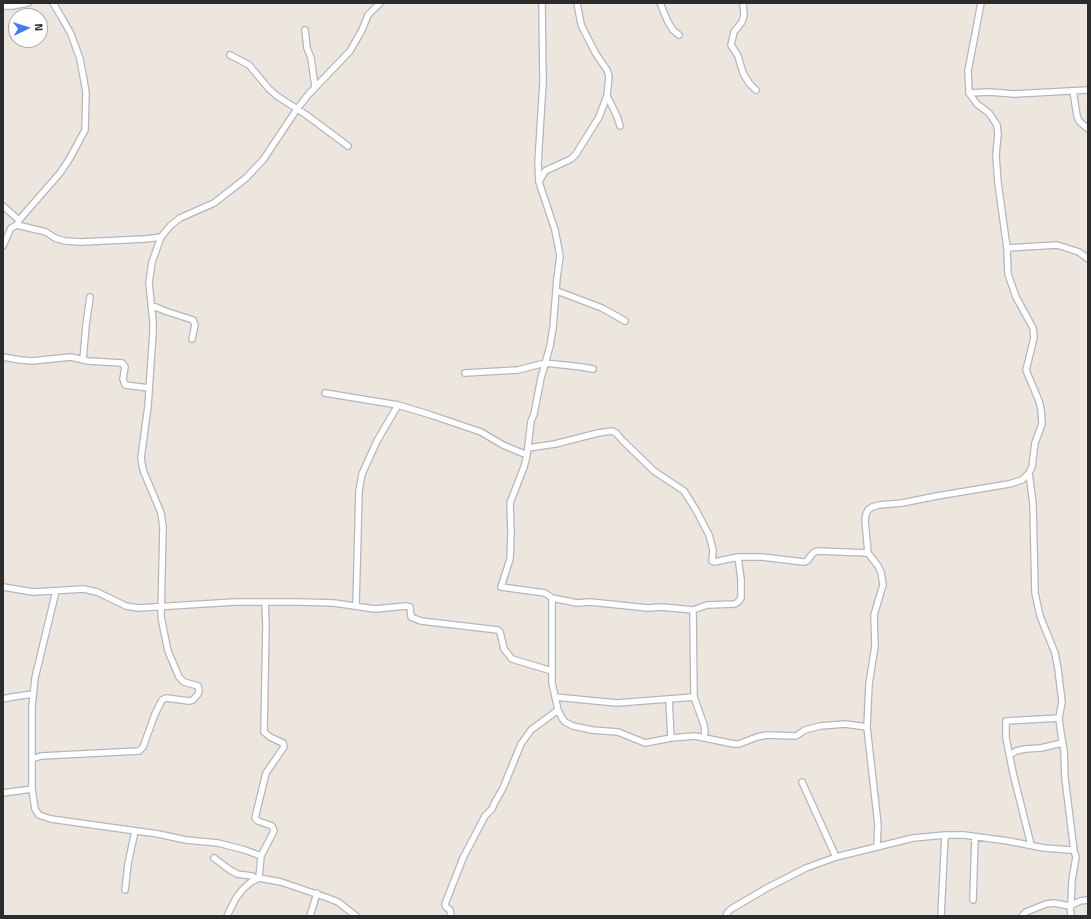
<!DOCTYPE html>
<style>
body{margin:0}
#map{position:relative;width:1091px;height:919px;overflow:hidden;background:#ede6df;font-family:"Titillium Web",sans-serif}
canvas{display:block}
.frame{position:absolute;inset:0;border:4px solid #2c2c2c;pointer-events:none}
.north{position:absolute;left:8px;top:8px;width:40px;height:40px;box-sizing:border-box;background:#fff;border:1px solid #ababab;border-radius:50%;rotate:86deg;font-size:11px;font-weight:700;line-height:16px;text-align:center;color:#2c2c2c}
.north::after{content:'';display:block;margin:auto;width:14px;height:18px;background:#4777f2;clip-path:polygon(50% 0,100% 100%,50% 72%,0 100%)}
</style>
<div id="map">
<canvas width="1091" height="919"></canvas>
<div class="frame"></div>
<div class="north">N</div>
</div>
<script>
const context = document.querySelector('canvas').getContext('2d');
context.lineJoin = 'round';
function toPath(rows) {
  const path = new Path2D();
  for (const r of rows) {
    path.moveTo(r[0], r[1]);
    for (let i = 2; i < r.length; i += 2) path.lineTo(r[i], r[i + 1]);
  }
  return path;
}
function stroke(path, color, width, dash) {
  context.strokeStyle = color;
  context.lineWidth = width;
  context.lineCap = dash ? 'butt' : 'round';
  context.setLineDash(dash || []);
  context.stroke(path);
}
const street = toPath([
 [542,3,543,82,538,163,539,182,555,230,560,256,557,278,553,328,550,346,541,378,534,414,531,421,527,455,524,467,510,503,511,533,510,559,501,587,545,593,552,598,552,683,558,710,562,718,565,722,573,726,592,730,618,732,645,743,671,738,695,736,734,744,739,744,757,737,767,735,796,736,805,730,820,726,845,724,867,727],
 [660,3,668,22,673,30,679,35],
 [743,3,744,15,742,22,734,32,731,45,738,56,743,73,749,83,756,90],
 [3,6,12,6,28,3],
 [305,30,307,48,311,58,315,87],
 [230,55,249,65,269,89,277,96,305,114,348,146],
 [1073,91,1077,116,1079,121,1088,129],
 [969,93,990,92,1014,94,1088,90],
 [607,96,617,116,620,126],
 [539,182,545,171,571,159,576,154,599,117,607,96,609,76,607,70,596,54,583,29,581,24,577,3],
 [3,206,19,220],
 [17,225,46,232,55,238,65,241,81,242,145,239,161,237],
 [3,246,11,228,17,225,19,220,60,173,70,158,85,130,86,92,80,59,71,34,62,18,53,3],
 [1007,248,1057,245,1079,252,1088,259],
 [557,291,602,308,625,321],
 [151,305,165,311,193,320,195,325,192,339],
 [3,357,20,360,32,361,71,357,88,361,122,363,125,367,123,379,125,385,149,388],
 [83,360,86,325,90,297],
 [465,373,518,370,545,363,582,367,593,369],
 [325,393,398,405,431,415,481,432,503,445,527,455],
 [528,448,555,444,598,433,612,431,616,433,622,440,654,471,684,491,696,510,709,535,713,550,712,561,714,562,738,557,762,557,804,562,807,561,813,553,817,551,868,553],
 [1029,473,1033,504,1035,593,1040,616,1055,653,1058,669,1062,702,1059,718,1061,734,1064,751,1065,778,1074,851],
 [3,587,33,592,84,589,97,592,126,606,138,608,235,602,299,602,334,603,375,609,406,606,410,607,411,617,421,621,498,630,500,632,504,649,512,659,552,671],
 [56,591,35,678,32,707,32,789,35,809,39,815,51,819,158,834,186,840,218,843,245,850,261,856],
 [552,598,577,603,590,602,648,608,662,607,693,610,707,605,735,604,738,602,741,598,741,579,738,557],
 [356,606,359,491,362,474,377,441,398,405],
 [693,610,694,697,704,725,705,731,704,737],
 [555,697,617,703,694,697],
 [3,699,12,697,33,694],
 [669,699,671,738],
 [1010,755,1016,751,1025,749,1041,748,1062,743],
 [32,759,41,756,139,751,143,747,155,714,162,700,166,698,189,701,193,700,198,694,199,690,198,686,184,682,179,677,168,651,164,632,161,616,163,527,161,513,143,470,141,458,148,406,153,332,153,322,149,283,152,262,161,237,170,226,180,218,214,203,246,178,263,160,297,109,308,95,350,51,362,30,368,15,380,3],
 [802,782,836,857],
 [3,793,32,789],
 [1031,845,1013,773,1006,738,1006,721,1059,718],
 [877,846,878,825,867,727,869,684,875,646,874,615,883,585,881,572,878,566,868,553,865,520,866,514,868,510,872,507,879,505,902,503,937,496,1009,484,1022,480,1029,473,1032,467,1035,443,1042,424,1041,409,1039,401,1026,370,1034,338,1033,328,1016,297,1008,274,1007,248,998,183,996,155,998,134,997,125,989,113,977,104,969,93,968,71,981,3],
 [214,858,230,870,237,874,252,876,257,879],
 [259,878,281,882,328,898,338,902,356,916],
 [125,890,128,864,135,831],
 [973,900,975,837],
 [1070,906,1071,916],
 [227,916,236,898,243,889,251,882,259,878,261,856,274,831,272,826,258,821,255,818,266,773,284,747,283,743,270,737,264,732,266,625,265,602],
 [310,916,317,893],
 [451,916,450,910,446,907,445,904,463,858,485,816,492,809,494,804,503,788,521,744,531,730,558,710],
 [726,916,727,913,731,909,767,888,806,868,836,857,913,838,945,835,964,835,1008,841,1044,848,1071,850,1074,851,1076,857,1072,880,1071,905],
 [941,916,945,835],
 [1022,916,1026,912,1046,904,1054,903,1070,906,1080,901,1088,900]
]);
stroke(street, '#b2b6bf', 8);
stroke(street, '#fff', 5.5);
</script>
